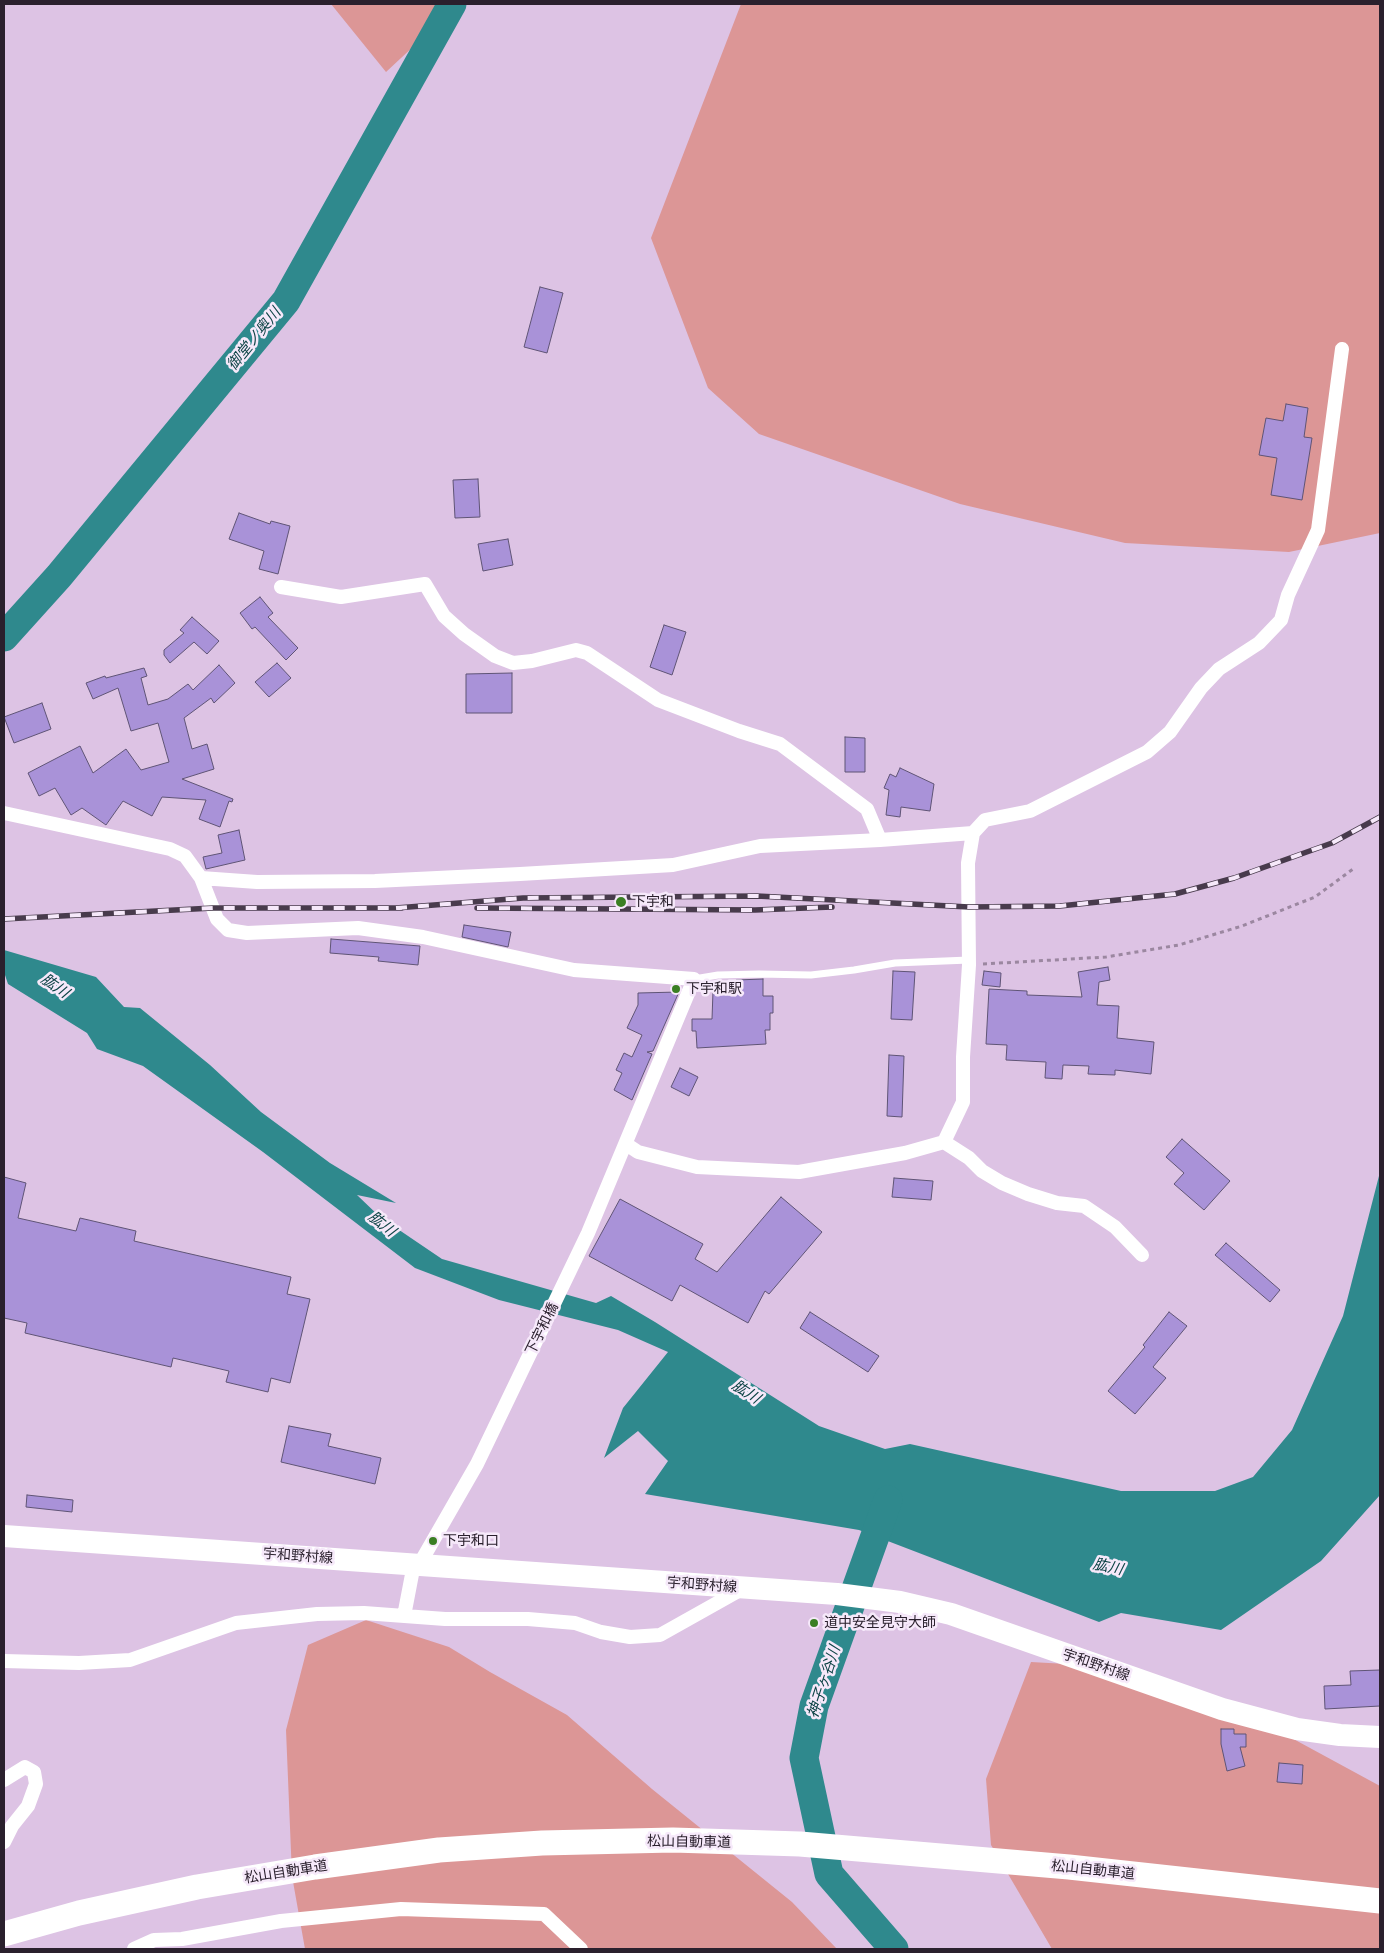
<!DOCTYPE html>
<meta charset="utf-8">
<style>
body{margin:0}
#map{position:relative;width:1384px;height:1953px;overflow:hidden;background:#ddc3e4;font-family:"Crimson Pro",serif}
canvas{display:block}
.frame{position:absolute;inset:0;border:5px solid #2a202d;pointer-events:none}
</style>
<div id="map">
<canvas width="1384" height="1953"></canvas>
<div class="frame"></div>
</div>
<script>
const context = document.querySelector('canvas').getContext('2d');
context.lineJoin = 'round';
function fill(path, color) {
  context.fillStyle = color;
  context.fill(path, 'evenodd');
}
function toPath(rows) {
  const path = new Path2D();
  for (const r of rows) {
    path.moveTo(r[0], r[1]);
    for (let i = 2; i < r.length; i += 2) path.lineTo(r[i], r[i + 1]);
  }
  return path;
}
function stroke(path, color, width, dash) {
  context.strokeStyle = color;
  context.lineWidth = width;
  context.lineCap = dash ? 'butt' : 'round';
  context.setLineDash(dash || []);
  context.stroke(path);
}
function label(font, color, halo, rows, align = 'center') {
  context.font = font + ' "Crimson Pro","Noto Sans JP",serif';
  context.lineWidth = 5;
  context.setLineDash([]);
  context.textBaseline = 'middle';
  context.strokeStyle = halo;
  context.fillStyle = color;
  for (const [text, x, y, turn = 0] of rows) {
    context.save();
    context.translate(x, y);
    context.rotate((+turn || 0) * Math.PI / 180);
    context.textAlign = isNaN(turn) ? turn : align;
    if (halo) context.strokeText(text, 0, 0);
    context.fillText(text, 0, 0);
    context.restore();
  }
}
fill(toPath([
 [331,4,459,4,386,72],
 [741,4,1380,4,1380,533,1289,552,1125,543,960,504,759,434,708,388,651,238],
 [366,1620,449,1647,490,1672,567,1715,652,1789,792,1902,837,1949,305,1949,292,1876,286,1730,308,1645],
 [1031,1662,1120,1667,1264,1723,1380,1786,1380,1949,1052,1949,991,1845,986,1779]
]), '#dc9696');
fill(toPath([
 [4,950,96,977,124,1007,140,1008,210,1065,261,1112,330,1163,396,1203,357,1195,380,1217,442,1259,596,1303,611,1296,655,1322,819,1426,885,1449,910,1444,1121,1491,1215,1491,1253,1477,1292,1430,1343,1316,1380,1172,1380,1495,1321,1561,1221,1630,1121,1613,1099,1622,859,1530,645,1494,668,1461,638,1431,604,1458,623,1408,668,1352,618,1330,499,1300,415,1268,263,1152,143,1066,97,1049,87,1033,8,984,4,972]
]), '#2f898d');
stroke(toPath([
 [4,637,59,576,286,301,452,4],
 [888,1500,814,1706,804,1758,829,1874,894,1949]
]), '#2f898d', 29);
const building = toPath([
 [540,287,563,293,547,353,524,347,540,287],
 [1286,404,1308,408,1304,437,1312,438,1302,500,1271,495,1277,458,1259,455,1266,418,1283,421,1286,404],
 [478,479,480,517,455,518,453,480,478,479],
 [239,513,270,524,271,521,290,526,278,574,259,569,264,551,229,539,239,513],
 [508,539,513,565,483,571,478,544,508,539],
 [260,597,273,613,268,617,298,648,286,660,255,627,252,629,240,613,260,597],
 [192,617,219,641,207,654,194,642,170,663,164,655,164,650,184,633,180,630,192,617],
 [664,625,686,632,672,675,650,667,664,625],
 [277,663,291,678,269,697,255,682,277,663],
 [219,665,235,683,214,703,211,698,184,718,192,749,207,744,214,769,182,779,233,799,232,802,229,801,220,827,199,819,206,800,162,797,152,816,123,801,106,825,82,808,71,815,55,788,39,796,28,773,80,746,93,773,126,749,141,770,169,762,158,723,131,731,118,688,93,699,86,683,105,676,106,678,144,668,147,676,141,678,148,705,168,699,188,684,193,690,219,665],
 [512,673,512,713,466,713,466,674,512,673],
 [42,703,51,729,14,743,4,717,42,703],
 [845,737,865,738,865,772,845,772,845,737],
 [900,768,934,784,930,811,901,807,900,817,886,815,889,790,884,788,890,774,896,777,900,768],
 [239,830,245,860,206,869,203,857,222,853,218,835,239,830],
 [464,925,511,932,508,947,462,937,464,925],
 [331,939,420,946,418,965,378,961,379,957,330,953,331,939],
 [1108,967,1110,980,1099,982,1097,1005,1119,1006,1117,1038,1154,1042,1151,1074,1115,1070,1115,1075,1088,1074,1089,1066,1063,1065,1062,1079,1045,1078,1046,1062,1006,1060,1007,1045,986,1044,989,989,1027,991,1027,995,1082,997,1078,972,1108,967],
 [893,971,915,972,912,1020,891,1019,893,971],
 [984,971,1001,973,1000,987,982,985,984,971],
 [763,979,763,996,773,996,773,1013,770,1013,770,1030,765,1030,766,1044,697,1048,696,1031,692,1031,692,1019,712,1019,713,991,735,991,736,980,763,979],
 [679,992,653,1051,647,1052,652,1054,632,1100,614,1090,622,1073,616,1070,624,1053,632,1057,642,1035,627,1028,638,1005,638,993,679,992],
 [889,1055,904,1056,902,1117,887,1116,889,1055],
 [680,1068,698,1077,689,1096,671,1087,680,1068],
 [1182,1139,1230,1181,1204,1210,1174,1184,1184,1173,1166,1157,1182,1139],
 [4,1177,26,1183,18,1218,76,1231,80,1218,136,1231,134,1241,291,1277,287,1294,310,1299,290,1383,271,1378,268,1392,226,1382,229,1371,173,1358,171,1367,25,1333,27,1323,4,1318,4,1177],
 [894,1178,933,1181,931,1200,892,1197,894,1178],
 [781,1197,822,1232,769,1294,765,1291,748,1323,680,1285,672,1301,589,1256,620,1199,703,1244,695,1259,717,1272,781,1197],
 [1226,1243,1280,1290,1270,1302,1215,1255,1226,1243],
 [810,1312,879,1356,868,1372,800,1328,810,1312],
 [1169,1312,1187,1326,1153,1367,1166,1378,1135,1414,1108,1391,1145,1347,1143,1345,1169,1312],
 [289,1426,331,1434,328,1446,381,1458,375,1484,281,1462,289,1426],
 [27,1495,73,1500,72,1512,26,1507,27,1495],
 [1380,1670,1380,1706,1325,1709,1324,1686,1351,1685,1350,1671,1380,1670],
 [1221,1729,1234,1729,1234,1734,1246,1734,1246,1747,1240,1747,1245,1766,1227,1771,1221,1744,1221,1729],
 [1279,1763,1303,1765,1302,1784,1277,1782,1279,1763]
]);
fill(building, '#a992d8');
stroke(building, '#5f5475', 1);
stroke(toPath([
 [983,964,1106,957,1179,945,1242,926,1315,897,1353,869]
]), '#9b87a0', 3, [4, 4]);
stroke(toPath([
 [694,979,718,975,759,974,811,975,854,970,895,963,969,960]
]), '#fff', 7);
stroke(toPath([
 [281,587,341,597,425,584,444,616,464,634,495,656,513,663,532,661,576,650,587,653,658,700,739,731,780,744,867,809,880,840],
 [4,813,170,849,185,856,201,878,217,919,228,930,247,933,358,928,423,937,574,970,694,979,588,1233,477,1464,419,1565],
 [201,878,257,882,375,881,520,874,673,865,760,846,880,840,973,833],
 [944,1142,969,1158,982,1171,1002,1183,1028,1194,1057,1203,1084,1206,1115,1227,1142,1255],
 [626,1144,638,1152,697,1167,799,1172,905,1153,944,1142,963,1102,963,1057,969,965,968,863,973,833,985,820,1030,811,1147,752,1170,732,1201,688,1219,669,1259,643,1281,620,1288,595,1318,530,1342,349],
 [404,1616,414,1564],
 [4,1661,79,1663,130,1660,236,1623,317,1614,364,1613,445,1619,528,1619,575,1623,601,1632,630,1637,660,1635,742,1589],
 [4,1780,25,1767,34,1772,36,1784,28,1806,12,1826,4,1842],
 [134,1949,154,1940,182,1939,281,1921,401,1909,544,1914,581,1949]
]), '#fff', 14);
stroke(toPath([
 [4,1536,837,1594,900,1602,951,1614,1222,1709,1297,1729,1340,1735,1380,1737]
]), '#fff', 22);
stroke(toPath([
 [4,1934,79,1913,197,1887,315,1867,439,1850,542,1843,673,1840,800,1844,1069,1867,1380,1901]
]), '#fff', 25);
const rail = toPath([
 [396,908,523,898,757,896,969,907,1060,906,1175,894,1234,878,1332,843,1380,817],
 [477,908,755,910,832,907],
 [4,919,213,908,402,908]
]);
stroke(rail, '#483b4c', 5.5);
stroke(rail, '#f6e9fa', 4, [11]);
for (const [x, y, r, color] of [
 [621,902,6,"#3a7f23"],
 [676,989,5,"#3a7f23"],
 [433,1541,5,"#3a7f23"],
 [814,1623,5,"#3a7f23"]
]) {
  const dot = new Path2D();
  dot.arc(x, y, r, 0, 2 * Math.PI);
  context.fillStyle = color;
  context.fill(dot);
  stroke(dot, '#f6e9fa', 2);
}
label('14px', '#2a202d', '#f6e9fa', [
 ["下宇和",632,902],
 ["下宇和駅",686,989],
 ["下宇和口",443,1541],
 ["道中安全見守大師",824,1623]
], 'left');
label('14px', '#2a202d', '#f6e9fa', [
 ["下宇和橋",542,1329,-64],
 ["宇和野村線",298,1556,4],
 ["宇和野村線",702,1585,4],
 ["宇和野村線",1096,1665,19],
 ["松山自動車道",689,1842,1],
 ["松山自動車道",1093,1870,6],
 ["松山自動車道",286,1872,-9]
]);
label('italic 15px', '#0d4345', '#f6e9fa', [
 ["御堂ノ奥川",254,339,-51],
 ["肱川",55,986,35],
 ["肱川",382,1224,39],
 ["肱川",746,1392,33],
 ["肱川",1108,1567,12],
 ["神子ヶ谷川",824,1682,-72]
]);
</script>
